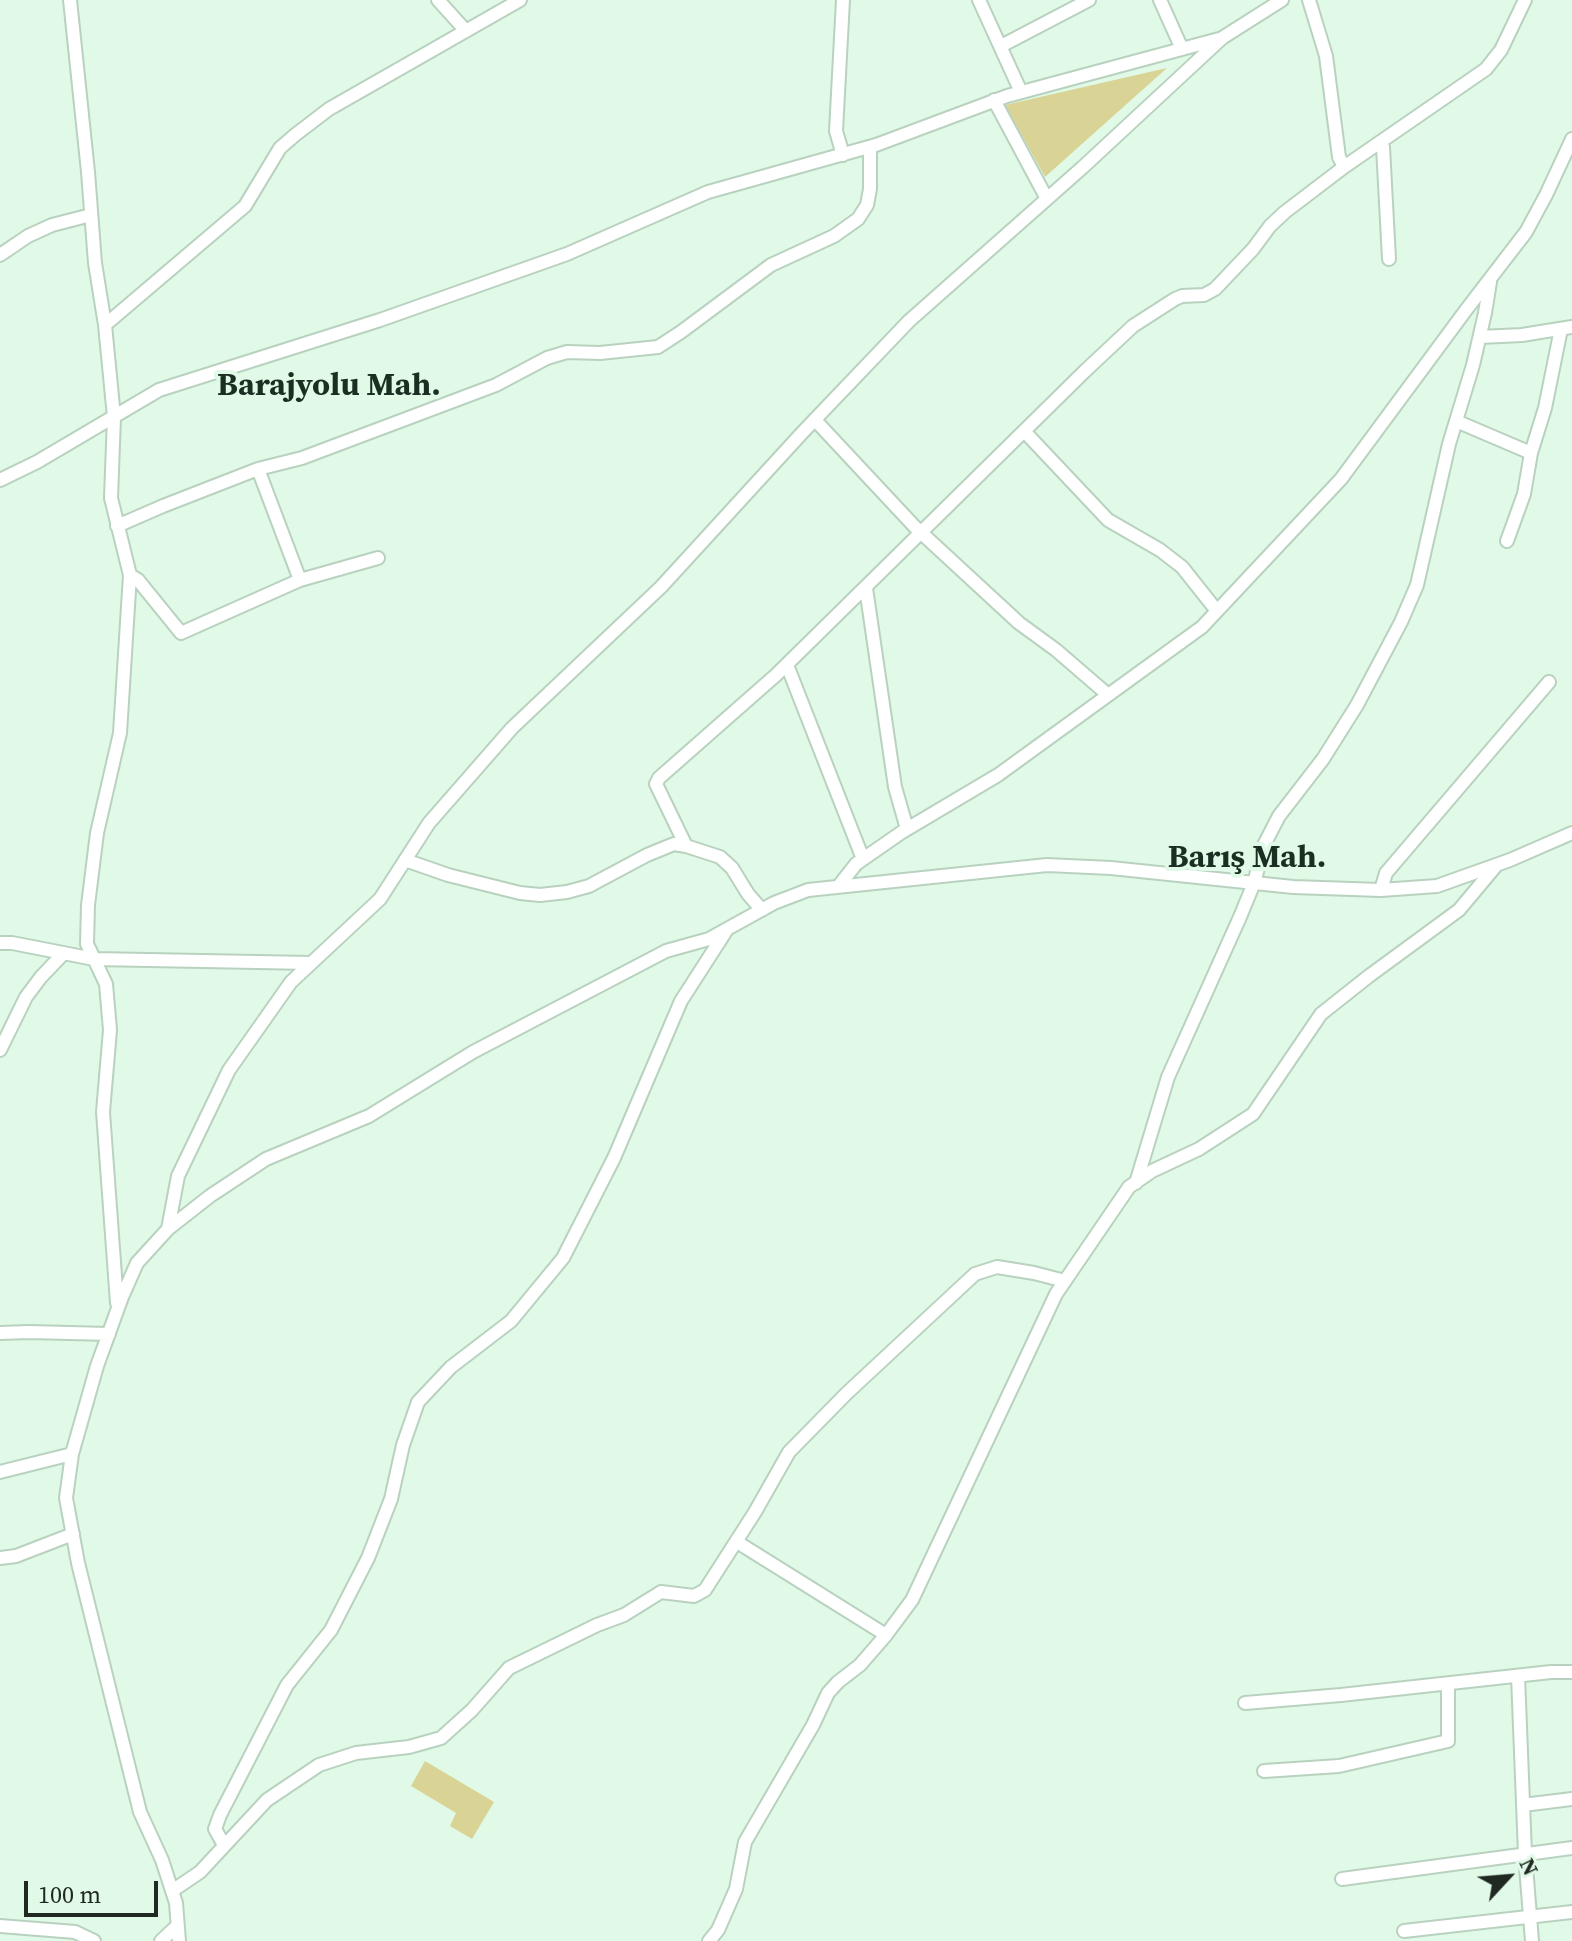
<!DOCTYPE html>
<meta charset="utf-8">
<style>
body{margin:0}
#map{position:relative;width:1572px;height:1941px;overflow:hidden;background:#e0fae7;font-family:"Source Serif 4",serif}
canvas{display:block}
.north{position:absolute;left:1468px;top:1837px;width:80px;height:80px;-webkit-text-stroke:6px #e0fae7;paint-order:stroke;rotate:64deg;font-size:22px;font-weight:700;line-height:32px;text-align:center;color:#1f2821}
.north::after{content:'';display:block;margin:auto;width:28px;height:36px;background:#1f2821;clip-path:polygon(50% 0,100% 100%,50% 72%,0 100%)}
.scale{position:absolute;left:24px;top:1881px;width:134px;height:36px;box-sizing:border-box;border:4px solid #1f2821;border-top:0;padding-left:10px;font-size:24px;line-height:28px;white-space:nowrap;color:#1f2821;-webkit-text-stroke:6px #e0fae7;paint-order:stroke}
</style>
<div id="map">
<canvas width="1572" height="1941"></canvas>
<div class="north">N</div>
<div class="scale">100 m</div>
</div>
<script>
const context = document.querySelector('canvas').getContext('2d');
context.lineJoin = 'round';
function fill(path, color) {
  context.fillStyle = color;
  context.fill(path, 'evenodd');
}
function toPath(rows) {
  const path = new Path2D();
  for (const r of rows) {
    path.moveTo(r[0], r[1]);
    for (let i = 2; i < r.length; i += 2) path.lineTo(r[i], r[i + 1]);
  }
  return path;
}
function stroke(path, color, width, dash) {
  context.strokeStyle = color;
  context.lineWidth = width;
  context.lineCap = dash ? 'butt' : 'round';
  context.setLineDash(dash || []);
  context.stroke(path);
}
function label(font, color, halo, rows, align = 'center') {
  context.font = font + ' "Source Serif 4",serif';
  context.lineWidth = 8;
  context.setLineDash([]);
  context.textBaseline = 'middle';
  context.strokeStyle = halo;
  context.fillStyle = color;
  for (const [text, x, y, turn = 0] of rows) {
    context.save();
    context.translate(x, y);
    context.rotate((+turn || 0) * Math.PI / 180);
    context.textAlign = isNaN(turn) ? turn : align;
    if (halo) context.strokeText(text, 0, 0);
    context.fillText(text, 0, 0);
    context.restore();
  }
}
fill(toPath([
 [1167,68,1045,177,1005,105],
 [425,1761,494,1802,472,1839,450,1826,456,1813,411,1786]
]), '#d9d496');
const minor = toPath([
 [70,0,88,172,95,263,105,325,114,417,111,498,130,575,120,733,97,833,88,905,87,944,106,984,110,1030,103,1112,117,1303],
 [438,0,466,31],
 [843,0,836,131,843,155],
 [979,0,1021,92],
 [1160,0,1182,49],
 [1309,0,1326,56,1339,157,1344,167],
 [1001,46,1089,0],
 [994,100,1047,199],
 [1380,142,1383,147,1389,259],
 [0,255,28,236,52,225,91,215],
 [105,325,245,206,280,148,295,135,329,109,520,0],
 [1480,337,1522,335,1572,327],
 [815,420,915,527,1019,623,1056,650,1107,694],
 [1456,421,1531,453],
 [1024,431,1108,520,1160,550,1182,567,1217,611],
 [258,469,300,580],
 [0,480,37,462,159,390,380,320,567,254,708,192,876,145,1007,96,1219,39],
 [117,526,163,506,258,469,302,458,496,385,547,358,567,352,600,353,658,347,681,332,771,265,834,236,858,219,867,205,870,189,870,147],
 [1507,541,1524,494,1531,453,1545,408,1561,329],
 [130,575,138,580,181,633,300,580,378,558],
 [866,588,895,787,907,829],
 [787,665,863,859],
 [686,846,656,784,659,778,776,675,1085,371,1133,326,1175,299,1182,296,1204,295,1215,289,1253,249,1270,226,1285,212,1344,167,1486,69,1501,50,1525,0],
 [405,860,448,875,520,893,540,895,567,892,589,886,647,855,674,844,686,846,720,857,732,868,748,894,762,910],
 [838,887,856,864,902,832,998,775,1202,627,1341,479,1466,310,1526,232,1546,195,1572,139],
 [1381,890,1386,873,1549,682],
 [0,943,12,943,94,959,311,963],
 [0,1050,26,997,41,977,63,954],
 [1136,1183,1168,1077,1240,917,1254,883,1264,845,1279,816,1323,759,1357,705,1401,622,1417,585,1449,444,1473,365,1485,313,1490,282],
 [168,1229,178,1176,229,1070,291,982,380,899,429,823,512,728,661,587,802,433,909,321,1083,167,1222,38,1282,0],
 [0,1333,29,1332,109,1334],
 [0,1472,72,1454],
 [737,1542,886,1635],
 [0,1558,16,1556,73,1534],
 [1518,1676,1525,1854,1532,1941],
 [1245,1703,1341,1695,1551,1672,1572,1672],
 [1264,1771,1339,1766,1448,1741,1448,1684],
 [1523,1805,1572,1799],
 [224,1845,215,1829,220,1815,287,1685,331,1630,368,1558,391,1499,403,1445,418,1402,451,1367,511,1321,563,1258,614,1158,681,1001,726,931],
 [1342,1879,1572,1848],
 [172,1891,200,1872,267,1800,319,1765,356,1753,409,1747,441,1738,472,1710,509,1668,597,1625,624,1615,661,1592,694,1596,705,1590,755,1512,789,1452,847,1393,975,1274,997,1267,1034,1273,1065,1281],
 [0,1926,75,1932,94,1941],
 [1404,1931,1572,1912],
 [161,1941,177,1926],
 [179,1941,176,1903,162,1860,140,1812,78,1563,66,1498,72,1454,97,1366,122,1297,137,1263,168,1229,210,1196,266,1159,369,1116,473,1052,666,951,709,939,774,903,808,890,1047,865,1111,868,1293,887,1381,890,1437,886,1510,860,1572,833],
 [709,1941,718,1930,736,1889,745,1842,813,1725,828,1693,838,1682,860,1665,886,1635,912,1600,1056,1294,1129,1187,1152,1171,1199,1149,1253,1114,1321,1014,1369,976,1459,910,1495,867]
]);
stroke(minor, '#b8d2bf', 16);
stroke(minor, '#fff', 12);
label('bold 32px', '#1a2f21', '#e0fae7', [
 ["Barajyolu Mah.",329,387],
 ["Barış Mah.",1247,859]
]);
</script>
